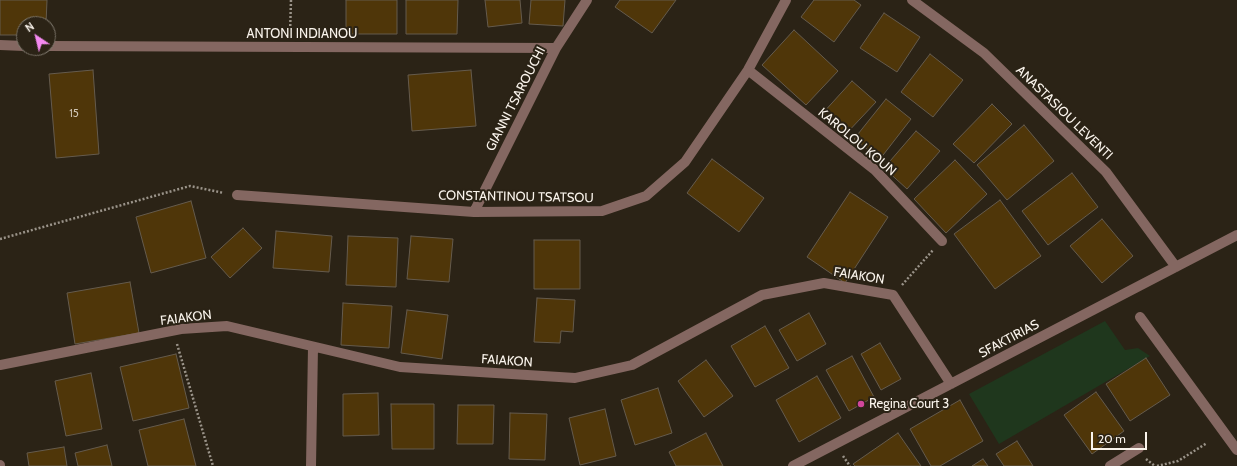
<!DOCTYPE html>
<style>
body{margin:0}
#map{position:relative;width:1237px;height:466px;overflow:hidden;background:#2b2316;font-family:Cabin,sans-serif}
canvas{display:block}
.north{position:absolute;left:16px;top:16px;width:40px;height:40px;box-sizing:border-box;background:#2b2316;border:1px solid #7e776c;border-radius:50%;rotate:325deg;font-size:11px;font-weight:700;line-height:16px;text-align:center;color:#faf4ec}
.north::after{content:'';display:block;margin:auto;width:14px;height:18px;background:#f489f0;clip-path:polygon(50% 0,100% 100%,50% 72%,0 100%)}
.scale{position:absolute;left:1091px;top:432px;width:56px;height:18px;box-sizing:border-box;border:2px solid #faf4ec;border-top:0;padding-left:5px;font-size:12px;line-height:14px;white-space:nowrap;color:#faf4ec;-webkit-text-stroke:3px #2b2316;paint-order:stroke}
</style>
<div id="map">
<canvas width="1237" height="466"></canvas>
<div class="north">N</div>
<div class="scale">20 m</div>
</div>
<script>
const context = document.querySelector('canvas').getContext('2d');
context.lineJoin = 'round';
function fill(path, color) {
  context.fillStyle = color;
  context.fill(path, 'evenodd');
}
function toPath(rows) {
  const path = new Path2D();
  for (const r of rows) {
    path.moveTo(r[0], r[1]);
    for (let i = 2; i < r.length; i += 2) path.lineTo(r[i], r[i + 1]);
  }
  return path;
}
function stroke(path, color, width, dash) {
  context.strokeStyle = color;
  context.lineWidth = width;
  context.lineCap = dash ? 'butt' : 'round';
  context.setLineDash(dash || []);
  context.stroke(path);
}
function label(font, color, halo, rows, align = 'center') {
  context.font = font + ' Cabin,sans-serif';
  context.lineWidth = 4;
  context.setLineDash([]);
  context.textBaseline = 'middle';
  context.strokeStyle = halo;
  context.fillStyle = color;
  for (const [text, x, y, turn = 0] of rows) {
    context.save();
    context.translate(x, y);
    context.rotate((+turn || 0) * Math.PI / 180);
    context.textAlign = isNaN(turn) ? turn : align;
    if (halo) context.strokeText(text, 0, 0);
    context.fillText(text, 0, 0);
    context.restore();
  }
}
fill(toPath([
 [1105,321,1125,350,1138,348,1150,356,999,444,969,394]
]), '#1f371d');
const building = toPath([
 [0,0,47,0,46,24,24,24,24,35,0,35,0,0],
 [346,0,397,0,397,34,346,34,346,0],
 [406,0,458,0,457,34,406,34,406,0],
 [485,0,520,0,522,23,488,27,485,0],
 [531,0,565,0,563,26,529,24,531,0],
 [620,0,676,0,652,33,615,7,620,0],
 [814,0,854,0,861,5,834,42,801,17,814,0],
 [884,13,920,37,897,72,860,48,884,13],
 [794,30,838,71,806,105,762,65,794,30],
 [930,54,963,80,933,117,901,92,930,54],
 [93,70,99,154,56,158,49,74,93,70],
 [471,70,476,126,412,131,408,75,471,70],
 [852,81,876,102,845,135,822,114,852,81],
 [886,99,911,119,880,159,854,139,886,99],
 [992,104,1012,124,974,163,953,144,992,104],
 [1024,125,1054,161,1007,200,977,165,1024,125],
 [916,131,940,151,907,189,884,168,916,131],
 [712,159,764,198,739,232,687,193,712,159],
 [955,160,987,194,946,233,914,199,955,160],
 [1072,173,1098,207,1048,245,1022,211,1072,173],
 [850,192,888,217,845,283,807,257,850,192],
 [1000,200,1041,256,995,289,954,234,1000,200],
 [191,201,206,258,151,273,136,217,191,201],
 [1102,219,1133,256,1102,283,1070,246,1102,219],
 [243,228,262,248,230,278,211,257,243,228],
 [276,231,332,236,329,272,273,268,276,231],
 [348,236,398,238,396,287,346,285,348,236],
 [411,236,453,239,449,282,407,279,411,236],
 [534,240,580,240,580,289,534,289,534,240],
 [130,282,139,333,75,344,67,293,130,282],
 [537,298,575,300,573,332,561,331,560,343,534,342,537,298],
 [343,303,392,306,389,348,341,345,343,303],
 [407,310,448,315,442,359,401,353,407,310],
 [809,313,826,344,797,361,779,330,809,313],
 [765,326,789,368,755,387,731,346,765,326],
 [880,343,901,379,881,390,861,354,880,343],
 [176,354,189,408,133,421,120,367,176,354],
 [852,356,874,397,849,411,826,370,852,356],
 [1146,358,1170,395,1130,421,1106,384,1146,358],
 [706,360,733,396,704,417,678,381,706,360],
 [91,373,102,429,66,436,55,381,91,373],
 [817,376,841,418,799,442,776,400,817,376],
 [658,388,672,433,635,445,621,400,658,388],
 [1096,392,1124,431,1092,454,1064,415,1096,392],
 [378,393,379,435,343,436,343,394,378,393],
 [960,400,983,441,940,466,931,466,910,429,960,400],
 [391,404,434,404,434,449,392,449,391,404],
 [458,405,494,405,493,444,457,444,458,405],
 [605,409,616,456,580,465,569,418,605,409],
 [510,413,547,414,545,460,509,459,510,413],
 [184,419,196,466,148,466,139,430,184,419],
 [706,433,723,466,676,466,669,452,706,433],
 [898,433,921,466,855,466,853,464,898,433],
 [1017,441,1033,466,1004,466,996,454,1017,441],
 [107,445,112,466,78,466,75,453,107,445],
 [64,447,67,466,29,466,27,453,64,447],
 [983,459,988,466,972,466,983,459]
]);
fill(building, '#4f3609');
stroke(building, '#655b4d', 1);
stroke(toPath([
 [290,34,291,0],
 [0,239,190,186,224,193],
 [902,285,933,250],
 [177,344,213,466],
 [843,456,850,466],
 [1146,459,1155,466],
 [1157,466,1178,461,1207,443]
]), '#9a9389', 2.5, [2, 2]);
stroke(toPath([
 [912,0,984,53,1106,172,1176,267],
 [0,45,24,46],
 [48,46,556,48],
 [748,70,875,170,942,241],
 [237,195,474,212,602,211,646,196,685,162,748,70,786,0],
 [474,212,556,48,587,0],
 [1140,317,1237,450],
 [0,365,181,329,227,326,400,367,575,378,632,365,762,295,824,283,893,295,951,384],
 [0,465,0,466],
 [311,466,313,347],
 [793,466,1237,235],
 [1110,466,1139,448]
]), '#846761', 10);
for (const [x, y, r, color] of [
 [861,404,4,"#d1479c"]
]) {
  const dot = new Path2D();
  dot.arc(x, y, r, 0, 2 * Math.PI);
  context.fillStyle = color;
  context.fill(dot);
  stroke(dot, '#2b2316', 1.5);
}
label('11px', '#cfc4b3', null, [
 ["15",74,114]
]);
label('13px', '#faf4ec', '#2b2316', [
 ["ANTONI INDIANOU",302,34],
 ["GIANNI TSAROUCHI",516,99,-63],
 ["ANASTASIOU LEVENTI",1064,113,44],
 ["KAROLOU KOUN",857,142,40],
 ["CONSTANTINOU TSATSOU",516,197,1],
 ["FAIAKON",859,276,9],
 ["FAIAKON",186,318,-7],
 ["SFAKTIRIAS",1009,339,-28],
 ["FAIAKON",507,361,4]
]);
label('13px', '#faf4ec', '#2b2316', [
 ["Regina Court 3",869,404]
], 'left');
</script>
